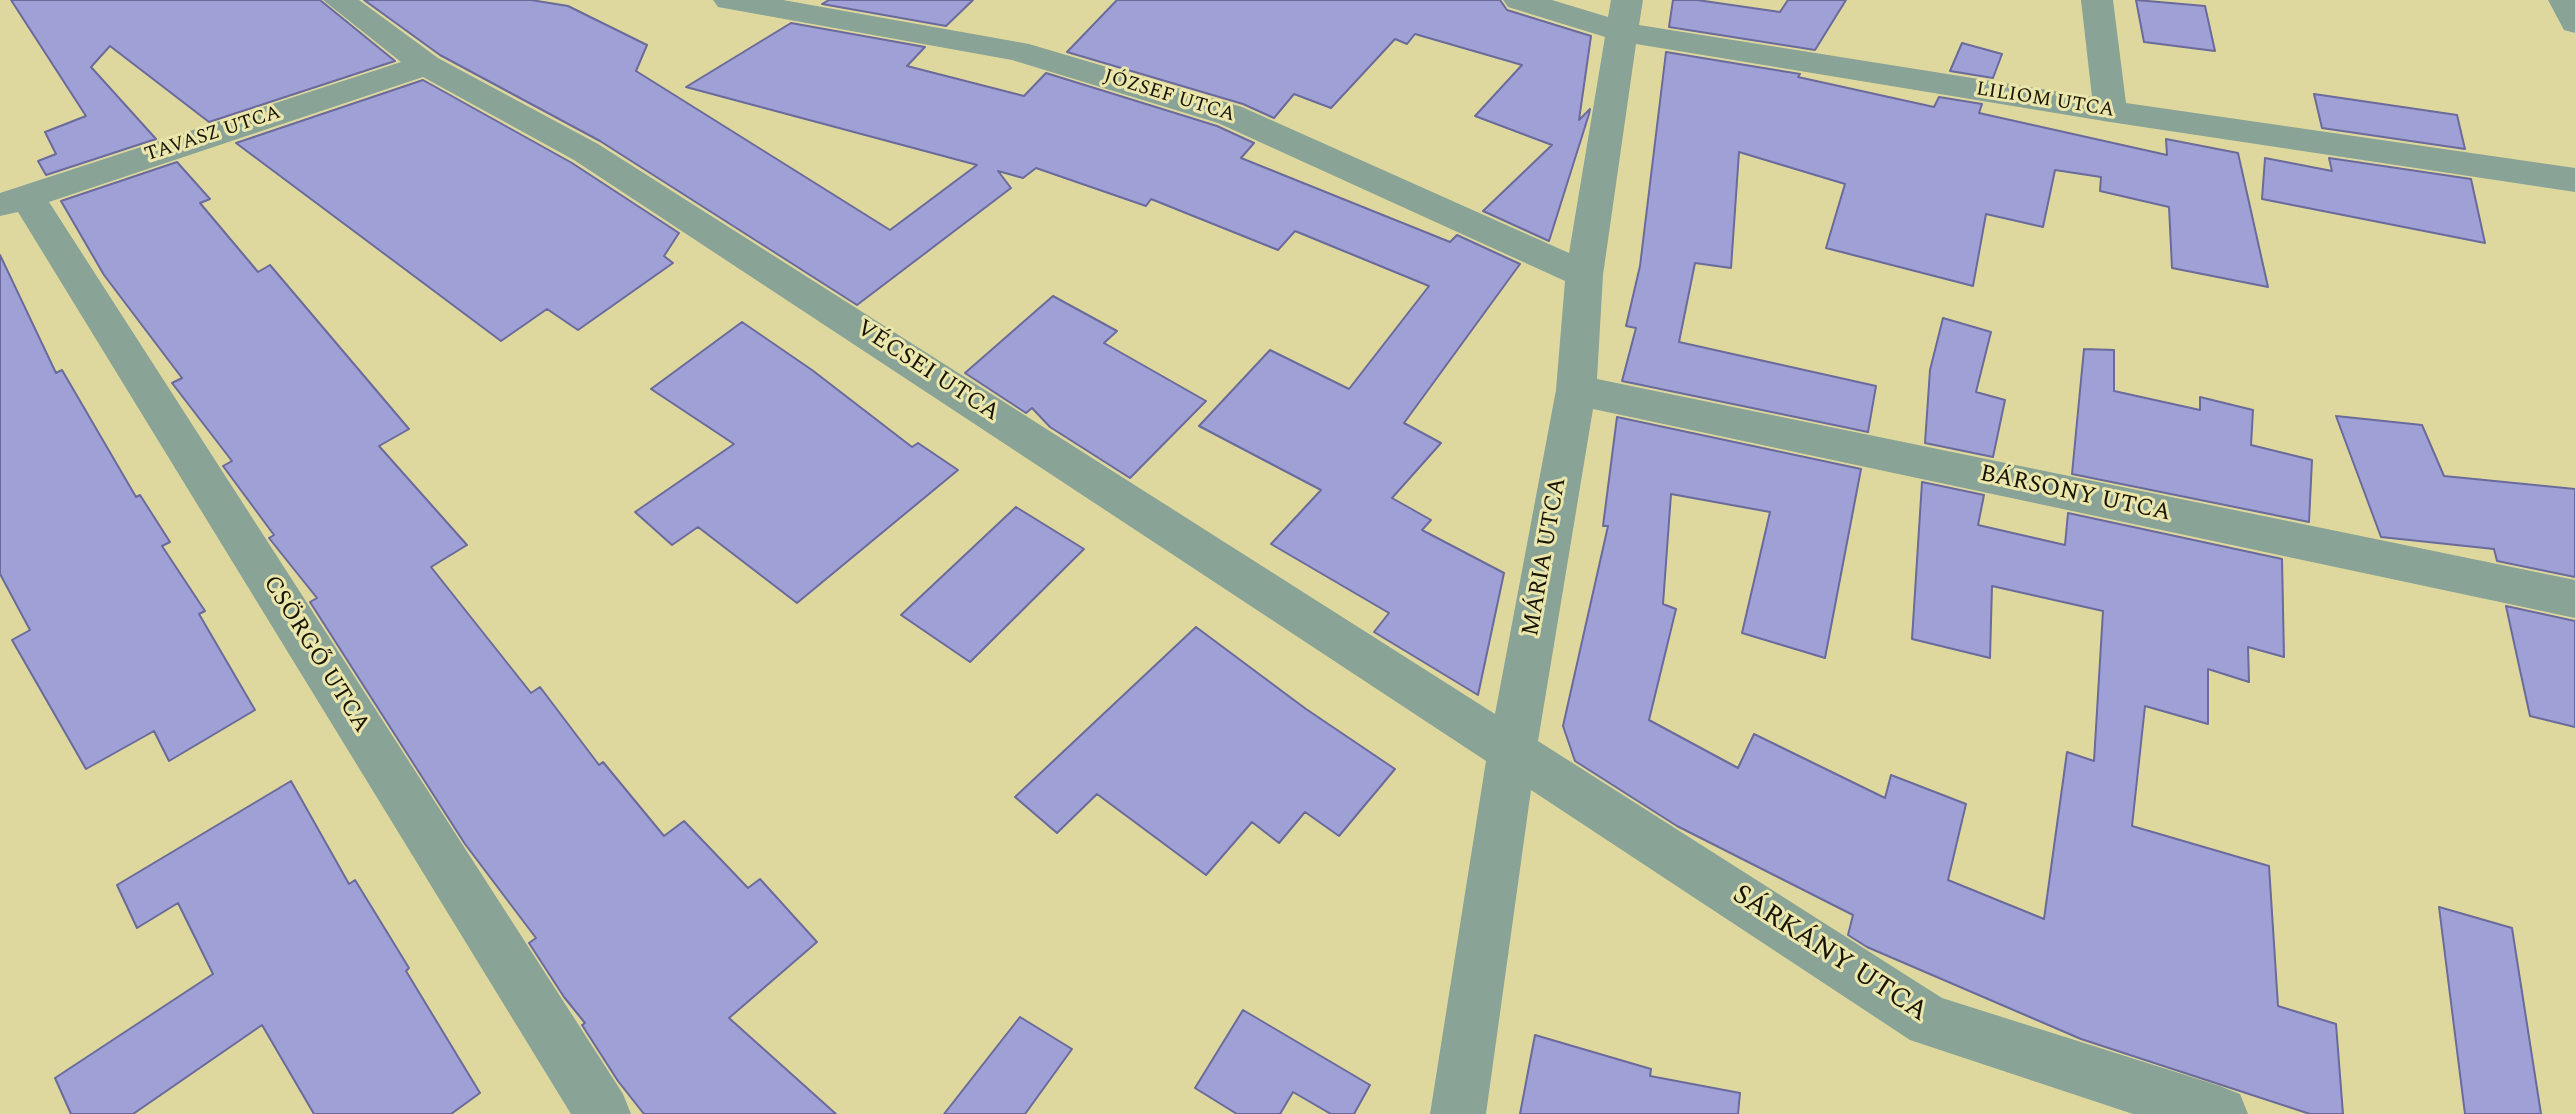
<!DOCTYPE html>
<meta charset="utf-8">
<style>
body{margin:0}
canvas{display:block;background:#ded89e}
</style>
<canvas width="2575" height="1114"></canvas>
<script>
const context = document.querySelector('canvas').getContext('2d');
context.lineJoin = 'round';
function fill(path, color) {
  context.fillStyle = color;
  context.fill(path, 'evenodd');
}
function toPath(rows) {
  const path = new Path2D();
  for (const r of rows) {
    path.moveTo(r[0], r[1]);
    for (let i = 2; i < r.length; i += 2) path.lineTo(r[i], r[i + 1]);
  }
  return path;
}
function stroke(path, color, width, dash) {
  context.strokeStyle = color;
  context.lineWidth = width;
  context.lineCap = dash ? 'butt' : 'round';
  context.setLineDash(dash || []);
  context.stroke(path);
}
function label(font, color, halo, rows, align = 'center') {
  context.font = font + ' Spectral,serif';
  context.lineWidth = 6;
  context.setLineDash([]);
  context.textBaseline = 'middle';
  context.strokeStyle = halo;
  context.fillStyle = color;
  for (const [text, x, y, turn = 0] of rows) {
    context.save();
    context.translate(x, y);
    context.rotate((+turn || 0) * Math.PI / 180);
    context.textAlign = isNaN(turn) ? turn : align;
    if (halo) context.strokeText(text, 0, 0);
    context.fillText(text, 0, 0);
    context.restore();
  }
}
const building = toPath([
 [11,0,320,0,395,61,209,122,110,46,91,67,156,139,46,175,38,161,56,154,45,132,86,116,11,0],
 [364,0,531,0,568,6,647,45,636,71,890,230,977,165,686,87,791,23,925,47,907,66,1024,96,1046,73,1217,126,1254,143,1241,158,1450,242,1457,235,1520,264,1404,423,1441,443,1392,498,1431,520,1422,530,1504,573,1478,695,1374,632,1389,613,1271,544,1321,490,1199,426,1270,350,1349,389,1429,286,1295,231,1278,250,1151,199,1146,206,1036,168,1023,178,998,171,1011,188,857,305,600,141,440,55,364,0],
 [829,0,973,0,946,26,822,4,829,0],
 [1117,0,1500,0,1507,10,1591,36,1579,120,1590,109,1589,114,1549,241,1483,211,1552,145,1475,116,1522,65,1415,34,1407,44,1395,39,1331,108,1294,94,1274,118,1243,104,1067,52,1117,0],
 [1673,0,1697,0,1780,12,1788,0,1846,0,1815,50,1669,27,1673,0],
 [2136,0,2205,6,2215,51,2144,42,2136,0],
 [1962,43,2002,54,1993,78,1950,71,1962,43],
 [1666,52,1800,74,1798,77,1934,107,1939,97,1982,104,1979,113,2167,155,2166,139,2238,153,2268,287,2172,268,2169,207,2100,191,2101,177,2055,170,2043,227,1986,214,1973,286,1826,248,1845,184,1739,152,1731,268,1695,263,1679,342,1876,386,1868,432,1622,381,1636,328,1626,326,1640,266,1666,52],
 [423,80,572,163,679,233,664,256,673,263,578,330,547,309,501,341,236,143,423,80],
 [2314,94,2457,115,2465,149,2322,128,2314,94],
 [2265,158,2332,171,2329,158,2471,179,2485,243,2262,199,2265,158],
 [177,162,210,199,200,203,258,272,270,265,409,429,379,446,467,545,431,567,531,693,540,687,599,765,603,762,664,836,684,821,748,888,760,879,817,942,729,1018,836,1114,644,1114,618,1081,582,1025,585,1023,564,997,529,943,536,938,465,844,310,602,317,598,269,538,274,535,223,466,232,461,172,383,182,378,104,275,61,201,177,162],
 [0,255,56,373,62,370,136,497,140,495,170,542,162,546,205,611,199,614,255,710,169,761,154,731,86,769,12,640,30,630,0,574,0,255],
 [1053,296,1117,331,1104,343,1206,401,1130,478,1050,427,1032,408,1026,413,965,373,1053,296],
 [1943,318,1991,332,1976,392,2005,400,1993,457,1925,443,1930,370,1943,318],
 [742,322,812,370,912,447,918,443,958,470,797,603,698,527,672,545,635,512,734,444,651,389,742,322],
 [2084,349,2114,350,2114,391,2200,410,2200,397,2253,410,2251,445,2312,460,2309,522,2072,474,2084,349],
 [2336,416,2422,425,2444,476,2575,489,2575,577,2497,561,2494,549,2381,537,2336,416],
 [1617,417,1861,469,1825,658,1742,633,1770,512,1671,494,1663,604,1676,609,1649,720,1738,768,1754,734,1885,798,1891,775,1966,804,1948,880,2044,919,2067,752,2094,761,2103,611,1992,586,1990,658,1912,639,1922,482,1984,495,1978,525,2065,545,2068,513,2282,559,2284,657,2248,647,2249,682,2208,669,2208,724,2145,706,2132,826,2269,866,2278,1006,2336,1024,2343,1114,2310,1114,2081,1039,1867,947,1848,935,1853,915,1677,826,1575,761,1563,726,1608,526,1603,526,1617,417],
 [1016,507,1084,549,970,662,901,615,1016,507],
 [2506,606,2575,621,2575,727,2530,716,2506,606],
 [1196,627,1306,709,1395,769,1339,836,1305,812,1279,843,1252,822,1206,875,1097,794,1057,833,1015,797,1196,627],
 [291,781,349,884,355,880,409,968,406,971,480,1093,451,1114,314,1114,262,1025,133,1114,71,1114,55,1078,213,974,178,903,137,928,117,885,291,781],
 [2439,907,2512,928,2541,1114,2465,1114,2439,907],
 [1243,1010,1370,1085,1354,1114,1331,1114,1293,1092,1280,1114,1237,1114,1195,1088,1243,1010],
 [1020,1017,1072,1049,1025,1114,944,1114,1020,1017],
 [1535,1035,1651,1069,1650,1076,1740,1093,1738,1114,1520,1114,1535,1035]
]);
fill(building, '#9fa0d5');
stroke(building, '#6a6a9b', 2);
fill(toPath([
 [323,0,359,0,438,58,598,144,1495,714,1556,390,1565,281,1218,123,1012,60,729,9,718,7,713,0,783,0,1029,44,1242,107,1569,253,1605,37,1508,7,1503,0,1552,0,1608,17,1611,0,1643,0,1639,25,2092,97,2081,0,2113,0,2126,103,2575,168,2575,192,2110,122,1636,44,1603,275,1597,379,2575,580,2575,618,1593,409,1538,741,1942,998,2220,1086,2240,1094,2248,1114,2133,1114,1910,1040,1531,790,1486,1114,1430,1114,1486,761,574,160,423,77,49,202,623,1094,631,1114,571,1114,18,212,0,216,0,193,401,62,323,0],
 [2548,0,2575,0,2575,33,2564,30,2548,0]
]), '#89a396');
label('20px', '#171401', '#ebe6ab', [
 ["JÓZSEF UTCA",1169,97,17],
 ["LILIOM UTCA",2045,101,9],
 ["TAVASZ UTCA",213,135,-18]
]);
label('24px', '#171401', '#ebe6ab', [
 ["VÉCSEI UTCA",927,372,33],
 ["BÁRSONY UTCA",2075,495,12],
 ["MÁRIA UTCA",1546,557,-80],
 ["CSÖRGŐ UTCA",315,655,58]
]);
label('28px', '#171401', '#ebe6ab', [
 ["SÁRKÁNY UTCA",1829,955,33]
]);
</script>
